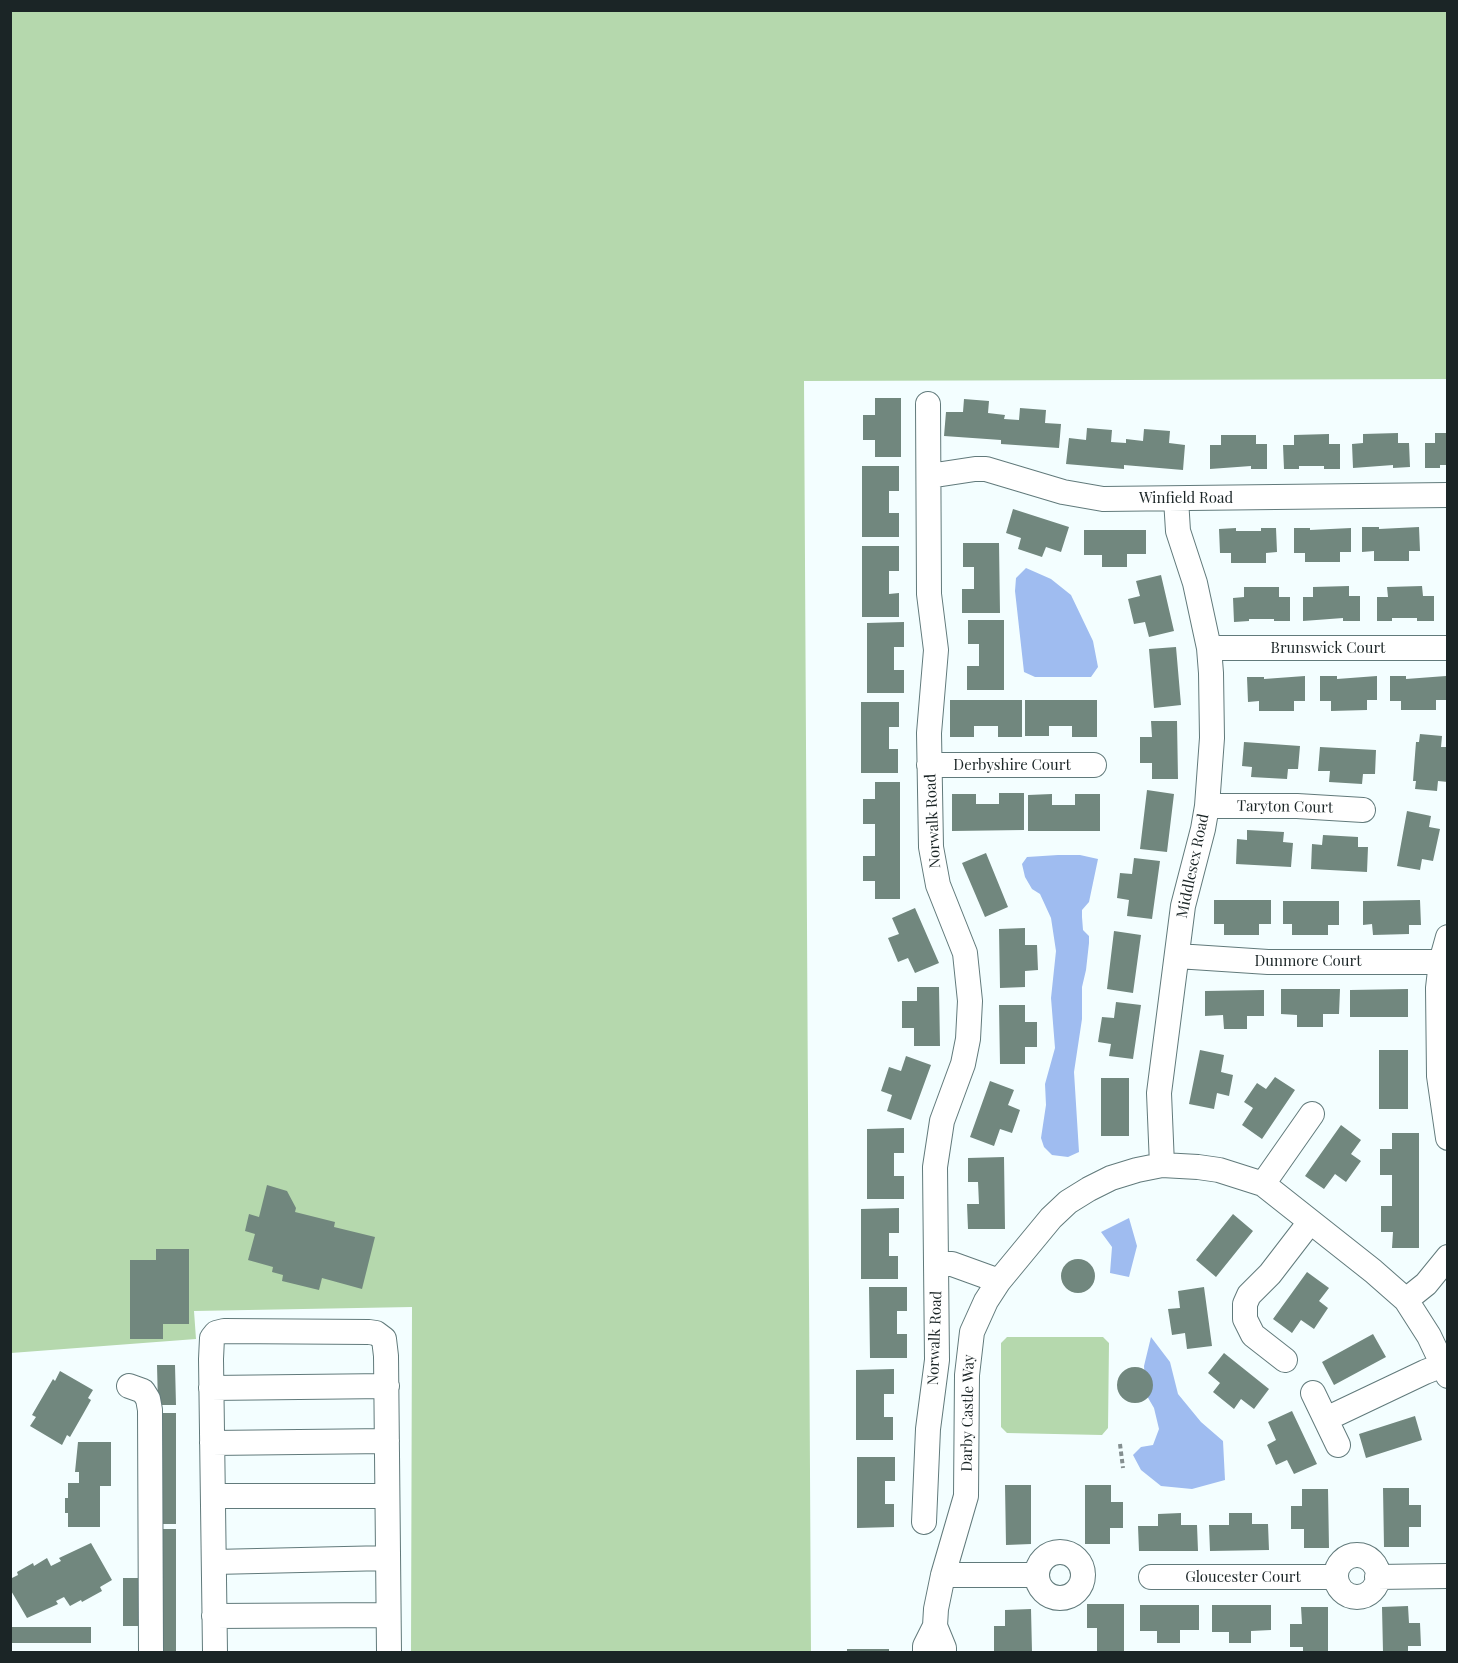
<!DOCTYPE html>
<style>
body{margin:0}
#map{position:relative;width:1458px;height:1663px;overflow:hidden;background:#f3feff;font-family:"Playfair Display",serif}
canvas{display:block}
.frame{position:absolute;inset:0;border:12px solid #1b2526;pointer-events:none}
</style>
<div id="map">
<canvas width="1458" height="1663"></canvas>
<div class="frame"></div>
</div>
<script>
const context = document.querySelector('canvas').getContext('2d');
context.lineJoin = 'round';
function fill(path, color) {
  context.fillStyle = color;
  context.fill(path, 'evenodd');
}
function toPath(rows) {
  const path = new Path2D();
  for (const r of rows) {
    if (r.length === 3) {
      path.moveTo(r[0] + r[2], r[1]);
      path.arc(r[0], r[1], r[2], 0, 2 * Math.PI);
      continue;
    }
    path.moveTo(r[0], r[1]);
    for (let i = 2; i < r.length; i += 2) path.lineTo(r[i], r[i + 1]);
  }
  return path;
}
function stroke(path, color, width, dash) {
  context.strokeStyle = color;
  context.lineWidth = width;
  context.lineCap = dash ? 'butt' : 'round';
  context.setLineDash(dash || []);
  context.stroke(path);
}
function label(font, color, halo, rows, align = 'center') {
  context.font = font + ' "Playfair Display",serif';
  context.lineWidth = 4.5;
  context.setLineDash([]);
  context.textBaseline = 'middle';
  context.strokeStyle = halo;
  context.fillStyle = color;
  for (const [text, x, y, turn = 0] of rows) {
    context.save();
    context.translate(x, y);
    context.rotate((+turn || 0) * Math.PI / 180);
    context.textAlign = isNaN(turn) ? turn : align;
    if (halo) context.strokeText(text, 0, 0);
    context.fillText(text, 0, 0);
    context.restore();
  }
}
fill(toPath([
 [11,11,1447,11,1447,379,804,381,811,1652,411,1652,412,1307,194,1311,196,1339,11,1353],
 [1007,1337,1103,1337,1109,1343,1108,1428,1102,1435,1007,1433,1001,1427,1001,1343]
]), '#b5d8ad');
fill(toPath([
 [1026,568,1051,579,1071,595,1093,641,1098,667,1091,677,1035,677,1024,672,1015,591,1016,578],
 [1058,855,1080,855,1098,859,1089,902,1082,910,1082,917,1083,930,1089,936,1089,943,1086,970,1082,987,1082,1019,1074,1072,1079,1152,1068,1157,1052,1155,1044,1147,1041,1138,1046,1105,1045,1084,1055,1048,1051,998,1056,951,1051,918,1040,894,1032,889,1025,877,1022,864,1027,857],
 [1129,1218,1137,1246,1129,1277,1110,1273,1112,1247,1101,1232],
 [1151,1337,1170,1362,1178,1394,1201,1422,1223,1441,1225,1480,1192,1489,1161,1486,1141,1470,1133,1455,1141,1447,1153,1445,1159,1429,1154,1408,1147,1396,1145,1383,1144,1366]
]), '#9fbcf0');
fill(toPath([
 [875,398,901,398,901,457,875,457,875,440,863,440,863,415,875,415],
 [964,399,989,401,988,413,1005,415,1004,419,1019,420,1020,408,1046,410,1045,423,1061,424,1059,448,1001,444,1001,440,944,436,946,412,963,412],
 [1087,428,1112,430,1111,442,1126,443,1126,439,1143,441,1144,429,1170,431,1169,443,1185,445,1183,470,1124,465,1124,469,1066,464,1069,438,1086,440],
 [1398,433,1398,443,1409,443,1410,467,1393,468,1393,465,1353,468,1352,444,1363,443,1363,434],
 [1435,433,1448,433,1448,465,1440,465,1440,468,1425,468,1425,443,1435,443],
 [1329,434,1329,444,1340,444,1340,469,1324,469,1324,466,1299,466,1299,469,1284,469,1283,445,1294,445,1294,435],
 [1221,435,1256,435,1256,444,1267,444,1267,469,1251,469,1251,466,1210,469,1210,445,1221,445],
 [862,466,899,466,899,491,889,491,889,513,899,513,899,537,862,537],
 [1013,509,1069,527,1061,552,1046,547,1042,557,1018,549,1021,538,1006,533],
 [1362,527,1379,527,1379,529,1419,527,1420,551,1409,551,1409,561,1374,561,1374,551,1362,552],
 [1236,528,1236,531,1261,531,1261,528,1276,528,1277,552,1266,553,1266,563,1231,563,1231,553,1220,553,1219,529],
 [1294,528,1310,528,1310,530,1351,528,1351,552,1340,552,1340,562,1305,562,1305,553,1294,553],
 [1084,530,1146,530,1146,554,1127,554,1127,567,1102,567,1102,555,1084,555],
 [963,543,999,543,1000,613,962,613,962,589,974,589,974,567,963,567],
 [862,546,899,546,899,571,889,571,889,594,899,593,899,617,862,617],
 [1161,575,1174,631,1149,637,1145,622,1134,624,1128,599,1140,596,1136,581],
 [1349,586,1349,596,1360,596,1360,621,1343,621,1343,618,1303,621,1303,597,1313,597,1313,587],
 [1422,586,1423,596,1434,596,1434,621,1417,621,1417,618,1392,618,1392,621,1377,621,1377,597,1388,597,1387,587],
 [1244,587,1279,587,1279,597,1290,597,1290,621,1274,621,1274,619,1249,619,1249,621,1234,622,1233,598,1244,597],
 [968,620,1004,620,1004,690,967,690,967,666,979,666,979,644,968,644],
 [904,622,904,647,894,647,894,670,904,670,904,693,867,693,867,623],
 [1176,647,1181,705,1154,708,1149,649],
 [1305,676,1305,701,1294,701,1294,711,1259,711,1259,701,1248,702,1247,677,1264,677,1264,679],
 [1320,676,1337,676,1337,679,1377,676,1377,700,1367,700,1367,710,1331,711,1331,701,1320,701],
 [1390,676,1406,676,1406,679,1446,676,1447,700,1436,700,1436,710,1401,710,1401,701,1390,701],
 [950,700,1022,700,1022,737,998,737,998,726,974,726,974,737,950,737],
 [1025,700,1097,700,1097,737,1072,737,1072,726,1049,726,1049,736,1025,736],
 [861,702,899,702,899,727,889,727,889,749,898,749,898,773,861,773],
 [1151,721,1177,721,1178,779,1152,779,1152,763,1140,763,1140,737,1152,737],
 [1420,734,1442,736,1441,747,1448,747,1448,782,1438,781,1437,791,1415,789,1416,781,1413,781,1416,742,1419,742],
 [1244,742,1300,746,1298,769,1288,769,1287,779,1251,777,1252,767,1242,766],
 [1320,747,1376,750,1375,774,1363,774,1362,784,1329,782,1330,771,1318,771],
 [875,782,900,782,900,899,875,899,875,881,863,881,863,856,875,856,875,824,863,824,863,799,875,799],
 [1147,790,1174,794,1167,852,1140,849],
 [999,793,1024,793,1024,830,952,831,952,794,976,794,976,804,999,804],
 [1052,794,1052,805,1075,805,1075,794,1100,794,1100,831,1028,831,1028,795],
 [1407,811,1431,816,1429,827,1440,829,1433,861,1422,859,1420,870,1397,866],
 [1247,830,1284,832,1283,842,1293,843,1291,867,1236,864,1237,839,1247,840],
 [1323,835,1358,837,1358,847,1368,847,1367,872,1311,869,1312,844,1322,845],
 [986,853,1008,907,985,917,962,863],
 [1134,858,1160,861,1152,919,1127,916,1129,900,1117,898,1120,873,1132,874],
 [1214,900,1271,900,1271,924,1259,924,1259,935,1224,935,1224,924,1214,924],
 [1420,900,1421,925,1409,925,1409,934,1373,935,1372,924,1363,925,1363,901],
 [1283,901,1339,901,1339,925,1328,925,1328,935,1292,935,1292,924,1283,924],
 [915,908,939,963,915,973,908,958,898,962,888,938,899,934,892,918],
 [1025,928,1025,945,1037,945,1038,970,1025,971,1025,987,1000,988,999,929],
 [1114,931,1141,935,1133,993,1107,989],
 [917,987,939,987,940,1046,914,1046,914,1028,902,1028,902,1001,917,1001],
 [1281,989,1340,989,1339,1014,1323,1014,1323,1027,1297,1027,1297,1015,1281,1014],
 [1408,989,1408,1017,1350,1017,1350,990],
 [1264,990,1264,1016,1247,1016,1247,1029,1224,1029,1223,1015,1205,1016,1205,991],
 [1116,1002,1141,1005,1133,1059,1109,1056,1111,1044,1098,1042,1102,1017,1114,1018],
 [999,1005,1025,1005,1025,1022,1037,1022,1037,1047,1025,1047,1025,1064,1000,1064],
 [1200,1050,1224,1055,1221,1072,1233,1075,1229,1096,1217,1093,1214,1109,1189,1104],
 [1379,1050,1408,1050,1408,1109,1379,1109],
 [906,1056,931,1065,911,1120,887,1111,892,1095,881,1091,889,1067,901,1071],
 [1275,1077,1295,1090,1262,1139,1242,1125,1253,1108,1244,1102,1257,1083,1266,1089],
 [1101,1078,1129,1078,1129,1136,1101,1136],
 [990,1081,1014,1090,1008,1105,1020,1110,1012,1133,1000,1129,994,1146,970,1137],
 [1341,1125,1361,1140,1351,1154,1361,1161,1346,1182,1335,1174,1324,1189,1305,1176],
 [904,1128,904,1153,894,1153,894,1176,904,1176,904,1199,867,1199,867,1129],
 [1392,1133,1419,1133,1419,1248,1392,1248,1393,1232,1381,1232,1381,1206,1392,1206,1392,1175,1380,1175,1380,1149,1392,1149],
 [1004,1157,1005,1229,968,1229,967,1204,979,1204,978,1182,968,1182,968,1158],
 [267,1185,287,1191,296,1208,295,1212,335,1222,334,1227,375,1237,362,1289,322,1278,319,1290,282,1281,283,1275,272,1272,273,1267,248,1260,255,1234,245,1231,249,1214,259,1217],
 [899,1208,899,1233,889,1233,889,1256,898,1256,898,1279,861,1279,861,1209],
 [1233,1214,1253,1231,1216,1277,1196,1260],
 [156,1249,189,1249,189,1324,163,1324,163,1339,130,1339,130,1260,156,1260],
 [1078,1276,17],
 [1307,1272,1329,1288,1319,1301,1328,1308,1314,1329,1301,1320,1292,1333,1273,1319],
 [869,1287,907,1287,907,1311,897,1311,897,1334,907,1334,907,1358,870,1358],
 [1204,1287,1212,1346,1187,1349,1185,1333,1172,1335,1168,1309,1180,1308,1178,1291],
 [1373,1334,1386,1357,1334,1385,1322,1362],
 [1224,1353,1269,1389,1254,1409,1241,1399,1234,1409,1213,1392,1220,1383,1208,1373],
 [157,1365,175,1365,176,1405,158,1405],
 [1135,1385,18],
 [894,1369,894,1394,884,1394,884,1417,893,1417,893,1440,856,1440,856,1370],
 [60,1371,93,1390,88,1398,91,1400,82,1416,70,1437,67,1435,62,1445,30,1426,36,1417,32,1415,53,1379,55,1381],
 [1292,1411,1317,1464,1294,1474,1287,1460,1276,1465,1267,1445,1276,1440,1268,1422],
 [159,1413,176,1413,176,1524,160,1524],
 [1415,1416,1422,1440,1366,1458,1359,1434],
 [78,1442,111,1442,111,1486,100,1486,100,1527,68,1527,68,1513,65,1513,65,1498,68,1498,68,1483,79,1483,79,1472,75,1472],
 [857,1457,895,1457,895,1481,885,1481,885,1504,894,1504,894,1527,857,1528],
 [1005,1485,1031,1485,1031,1544,1006,1545],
 [1085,1485,1111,1485,1111,1502,1123,1502,1123,1528,1110,1528,1110,1544,1085,1544],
 [1383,1488,1409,1488,1409,1505,1421,1505,1421,1527,1409,1527,1409,1547,1384,1547],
 [1302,1489,1328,1489,1329,1548,1304,1548,1304,1529,1291,1529,1291,1506,1302,1506],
 [1181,1513,1181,1525,1197,1525,1198,1551,1139,1551,1138,1526,1158,1526,1158,1514],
 [1229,1513,1252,1513,1252,1524,1268,1524,1269,1550,1210,1551,1209,1525,1229,1525],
 [160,1529,176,1529,176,1652,160,1652],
 [91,1543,112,1580,100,1587,102,1591,82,1602,81,1600,70,1606,64,1597,56,1601,58,1604,56,1605,27,1618,10,1589,10,1579,18,1575,17,1572,33,1563,34,1566,47,1558,51,1566,61,1561,59,1558],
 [123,1578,139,1578,139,1626,123,1626],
 [1087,1604,1124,1604,1124,1652,1097,1652,1097,1628,1087,1628],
 [1140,1605,1199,1605,1199,1630,1180,1630,1180,1643,1157,1643,1157,1631,1140,1631],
 [1212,1605,1271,1605,1271,1630,1251,1631,1251,1643,1229,1643,1229,1632,1212,1632],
 [1408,1606,1409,1623,1420,1623,1421,1646,1408,1646,1408,1652,1383,1652,1382,1607],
 [1301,1607,1328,1607,1328,1652,1303,1652,1303,1647,1290,1647,1290,1624,1302,1624],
 [1031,1609,1032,1652,994,1652,994,1626,1005,1626,1005,1610],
 [10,1627,91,1627,91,1643,10,1643],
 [847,1649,889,1649,889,1652,847,1652]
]), '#71877e');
const minor = toPath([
 [929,476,975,469,986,469,1063,492,1103,499,1448,495],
 [1209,648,1448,648],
 [929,765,1094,765],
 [1207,806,1297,806,1363,810],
 [1448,937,1441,962,1438,988,1439,1076,1448,1138],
 [1177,956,1268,962,1441,962],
 [1162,1165,1159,1093,1183,906,1203,829,1207,806,1212,738,1211,673,1209,648,1195,583,1178,531,1176,499],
 [1263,1184,1312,1114],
 [936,1264,952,1264,999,1281],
 [1406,1300,1426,1284,1448,1257],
 [1285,1360,1253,1335,1245,1319,1245,1304,1249,1295,1270,1274,1310,1222],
 [129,1386,143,1391,148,1399,150,1410,151,1652],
 [211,1388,387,1386],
 [1313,1393,1338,1445],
 [1326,1419,1425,1372,1448,1363],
 [212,1443,387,1441],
 [213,1496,387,1496],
 [924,1522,928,1429,937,1360,935,1167,942,1121,963,1064,968,1039,970,1001,965,953,938,885,931,847,929,733,936,650,929,594,928,404],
 [1060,1575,23],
 [1357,1576,21],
 [214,1562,388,1558],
 [943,1575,1036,1575],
 [1151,1577,1336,1577],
 [1377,1577,1448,1576],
 [214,1616,388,1615],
 [935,1626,944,1648,944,1652],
 [215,1652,211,1359,212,1338,216,1333,224,1331,369,1332,376,1333,384,1339,386,1356,389,1652],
 [925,1652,925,1646,935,1626,936,1609,943,1575,966,1496,967,1375,972,1332,986,1301,999,1281,1051,1218,1068,1202,1089,1189,1111,1178,1137,1170,1162,1165,1198,1167,1219,1170,1263,1184,1373,1271,1406,1300,1429,1336,1448,1376]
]);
stroke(minor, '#617a7b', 26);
stroke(toPath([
 [1120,1444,1123,1468],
 [1082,1578,1091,1578]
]), '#848f90', 4, [4.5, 3]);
stroke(minor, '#fff', 24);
label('15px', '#1b2526', '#fff', [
 ["Winfield Road",1186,498],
 ["Brunswick Court",1328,648],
 ["Derbyshire Court",1012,765],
 ["Taryton Court",1285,807,1],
 ["Norwalk Road",933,821,-93],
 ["Middlesex Road",1193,866,-78],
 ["Dunmore Court",1308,961],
 ["Norwalk Road",935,1338,-88],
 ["Darby Castle Way",968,1413,-89],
 ["Gloucester Court",1243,1577]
]);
</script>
